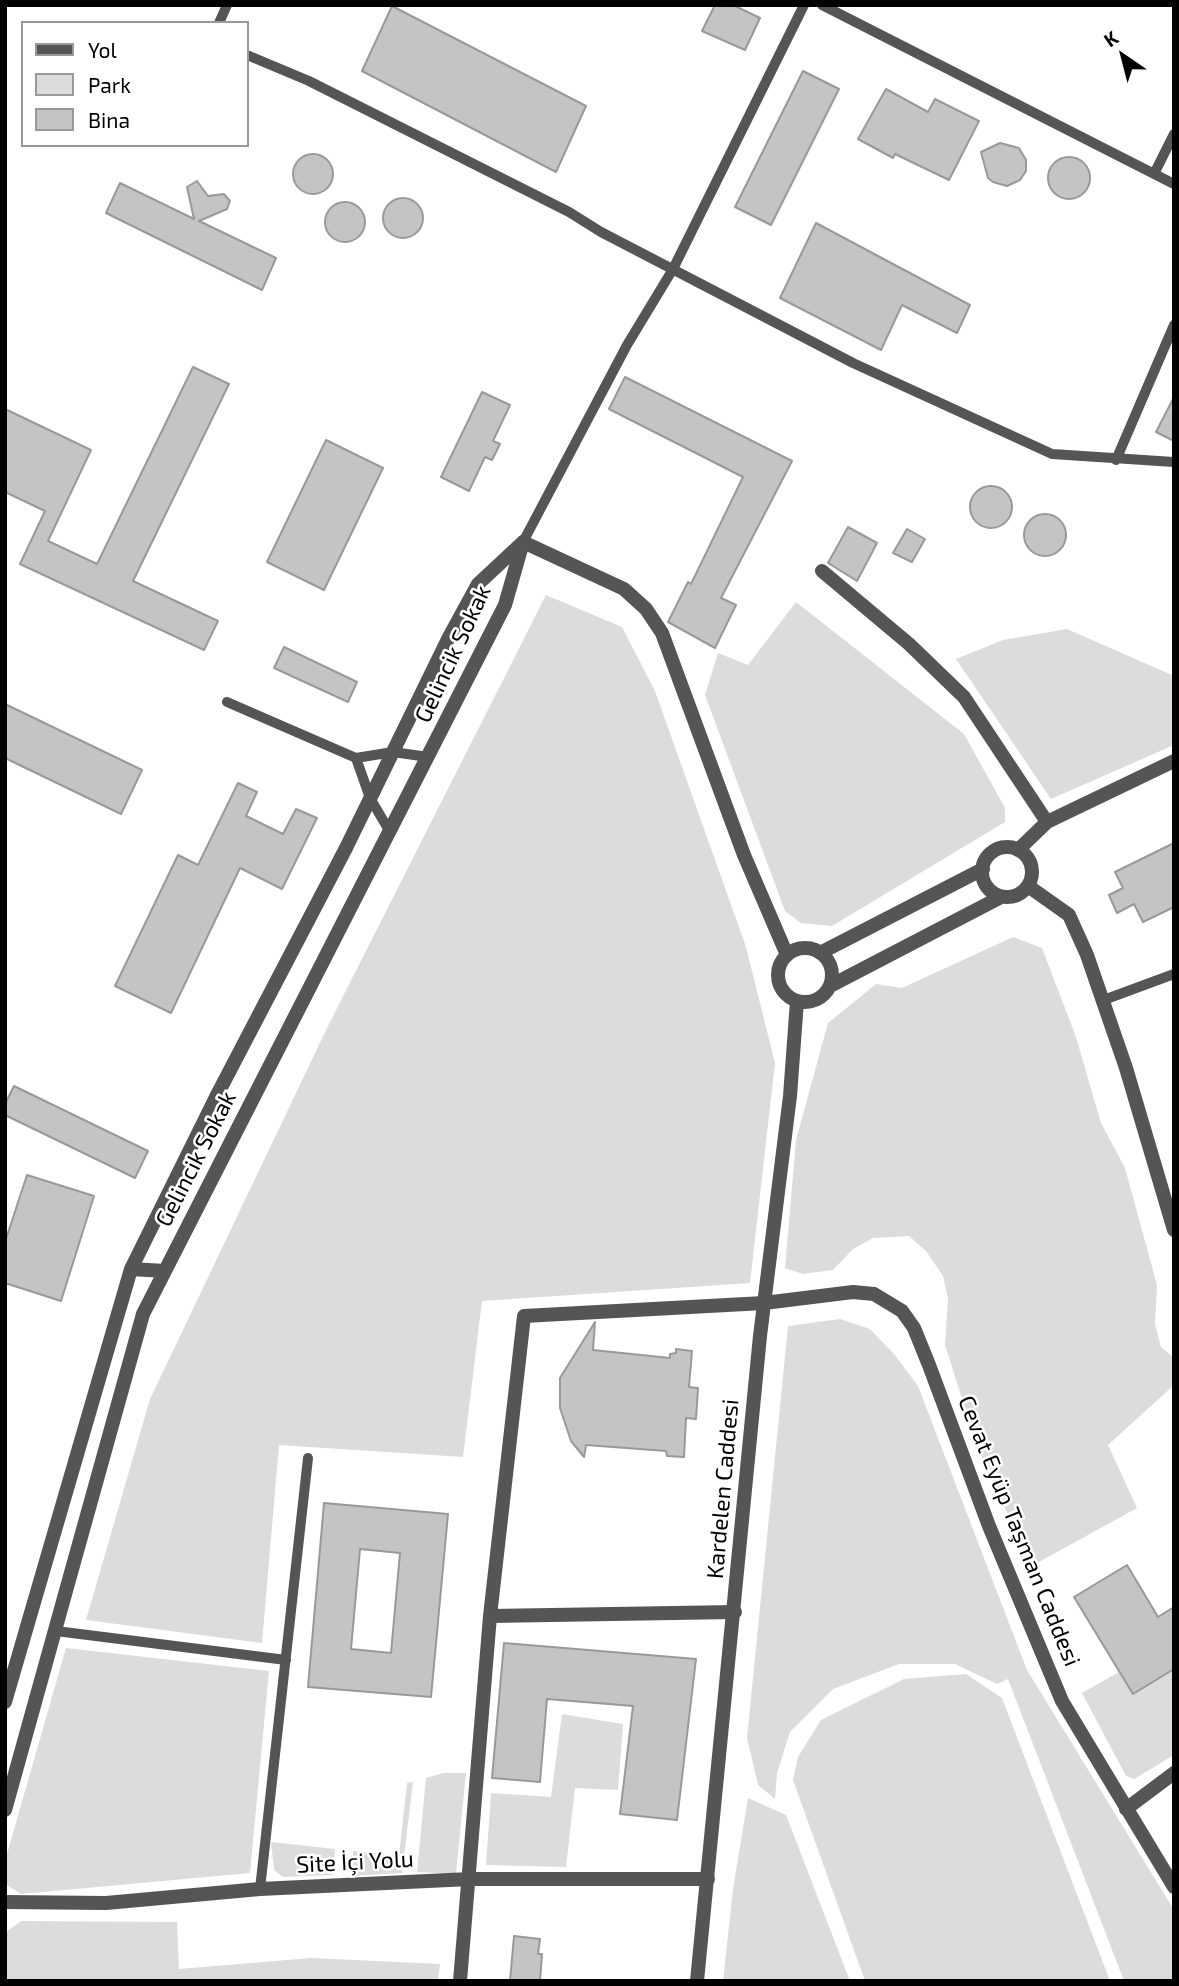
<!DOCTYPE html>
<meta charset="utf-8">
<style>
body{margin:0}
#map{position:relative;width:1179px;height:1986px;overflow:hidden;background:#fff;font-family:"Exo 2",sans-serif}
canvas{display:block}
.frame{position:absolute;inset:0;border:7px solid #000;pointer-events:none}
.legend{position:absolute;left:21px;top:21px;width:228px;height:126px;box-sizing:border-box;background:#fff;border:2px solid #999;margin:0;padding:9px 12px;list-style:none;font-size:21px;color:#000}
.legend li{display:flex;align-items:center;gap:14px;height:35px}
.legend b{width:35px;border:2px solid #999}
.north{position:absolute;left:1088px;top:21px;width:70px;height:70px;-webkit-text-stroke:5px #fff;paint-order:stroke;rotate:325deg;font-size:19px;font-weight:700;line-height:28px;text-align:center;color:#000}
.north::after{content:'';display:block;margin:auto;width:24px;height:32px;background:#000;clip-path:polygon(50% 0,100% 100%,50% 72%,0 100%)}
</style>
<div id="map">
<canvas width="1179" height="1986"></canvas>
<div class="frame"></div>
<ul class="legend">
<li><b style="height:9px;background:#555"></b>Yol</li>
<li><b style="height:19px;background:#dcdcdc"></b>Park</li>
<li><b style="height:19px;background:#c4c4c4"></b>Bina</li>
</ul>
<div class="north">K</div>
</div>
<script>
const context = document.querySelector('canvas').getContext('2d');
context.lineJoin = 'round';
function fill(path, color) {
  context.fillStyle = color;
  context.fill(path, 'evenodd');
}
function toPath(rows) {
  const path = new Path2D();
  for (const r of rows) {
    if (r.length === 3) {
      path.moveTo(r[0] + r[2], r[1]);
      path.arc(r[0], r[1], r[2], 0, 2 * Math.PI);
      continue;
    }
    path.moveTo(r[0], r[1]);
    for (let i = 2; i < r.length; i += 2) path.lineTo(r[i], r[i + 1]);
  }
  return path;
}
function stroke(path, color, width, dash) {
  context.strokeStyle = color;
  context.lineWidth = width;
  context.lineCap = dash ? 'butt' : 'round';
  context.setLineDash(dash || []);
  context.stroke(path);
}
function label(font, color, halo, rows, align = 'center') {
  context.font = font + ' "Exo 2",sans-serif';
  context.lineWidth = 5;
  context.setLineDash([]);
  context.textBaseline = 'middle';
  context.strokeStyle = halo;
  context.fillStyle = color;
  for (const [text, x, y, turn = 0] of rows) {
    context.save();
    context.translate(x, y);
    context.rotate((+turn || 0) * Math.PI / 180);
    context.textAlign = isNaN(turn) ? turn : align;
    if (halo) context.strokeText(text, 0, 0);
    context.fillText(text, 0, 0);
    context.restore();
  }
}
fill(toPath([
 [546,595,622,627,655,691,746,947,775,1063,750,1283,482,1301,463,1457,279,1445,262,1643,86,1620,150,1399,327,1028],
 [796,602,964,734,1005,808,1005,822,832,926,801,923,785,911,705,695,718,653,748,665],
 [1067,629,1174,676,1174,745,1051,799,956,659,1003,640],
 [1013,937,1042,948,1076,1037,1101,1123,1125,1168,1157,1285,1155,1324,1161,1347,1174,1358,1174,1385,1108,1445,1137,1508,1037,1563,1024,1550,978,1449,945,1345,948,1299,943,1276,926,1251,909,1236,873,1238,853,1249,833,1270,803,1274,785,1268,796,1140,828,1023,876,984,902,988],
 [840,1319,870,1329,894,1354,918,1386,1027,1670,1174,1910,1174,1981,1124,1981,1008,1679,997,1684,955,1664,899,1664,833,1689,790,1732,777,1773,775,1799,758,1785,747,1738,788,1326],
 [66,1648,269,1671,250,1873,21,1894,7,1885,5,1861],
 [1174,1669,1174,1755,1134,1779,1126,1776,1082,1693,1119,1672,1133,1694],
 [966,1674,1002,1698,1110,1981,865,1981,793,1780,798,1757,821,1720,904,1679],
 [562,1714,623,1724,618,1790,575,1788,566,1867,486,1865,491,1793,551,1797],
 [443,1773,466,1773,456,1874,417,1872,426,1778],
 [413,1782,402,1873,353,1876,353,1851,399,1855,407,1783],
 [748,1798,786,1815,850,1981,723,1981,733,1889],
 [271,1842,335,1849,333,1875,283,1877,274,1870],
 [21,1921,177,1922,179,1969,311,1958,440,1964,438,1981,5,1981,5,1933]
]), '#dcdcdc');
const building = toPath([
 [715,5,733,5,760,18,745,50,702,31,715,5],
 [392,6,586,106,556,172,362,71,392,6],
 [803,71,839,89,771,225,735,207,803,71],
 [886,89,928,112,935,99,979,121,949,180,895,154,893,158,858,139,886,89],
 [1000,143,1019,148,1026,160,1026,171,1020,180,1007,186,993,182,988,178,981,152,1000,143],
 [313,174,20],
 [1069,178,21],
 [197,181,208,196,224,194,230,201,227,209,199,221,276,258,262,290,106,213,120,183,194,219,187,187,197,181],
 [403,218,20],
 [345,222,20],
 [816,223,970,305,957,333,902,305,881,350,780,298,816,223],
 [193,367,229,384,133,581,218,621,204,650,20,564,45,511,5,492,5,409,91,450,48,541,97,564,193,367],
 [625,377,792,461,721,598,736,605,715,648,668,622,688,582,691,584,743,477,609,409,625,377],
 [482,392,510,405,493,441,500,444,492,460,485,457,469,491,441,477,482,392],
 [1174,397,1174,441,1156,432,1174,397],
 [326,440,383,468,324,590,267,562,326,440],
 [991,507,21],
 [1045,535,21],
 [848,527,877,543,857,581,828,563,848,527],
 [907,529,925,539,912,562,893,553,907,529],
 [284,647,357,682,348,702,274,668,284,647],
 [5,704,142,770,121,814,5,758,5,704],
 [238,783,257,792,246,816,283,834,296,809,317,818,282,889,240,868,171,1013,115,986,178,855,198,865,238,783],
 [1174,843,1174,907,1143,922,1134,904,1117,913,1109,895,1123,888,1115,872,1174,843],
 [14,1086,148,1151,135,1178,5,1115,5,1104,14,1086],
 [27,1175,94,1196,61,1301,5,1283,5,1242,27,1175],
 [595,1322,593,1350,670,1358,670,1354,676,1353,676,1349,692,1351,689,1387,698,1388,696,1419,686,1418,684,1457,667,1456,666,1451,586,1445,584,1457,571,1441,560,1408,560,1378,595,1322],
 [324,1503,448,1514,431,1697,308,1687,324,1503],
 [360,1549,400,1553,391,1653,351,1649,360,1549],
 [1127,1565,1158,1617,1174,1607,1174,1669,1133,1694,1074,1597,1127,1565],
 [504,1643,696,1659,677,1820,620,1814,633,1706,547,1699,540,1782,492,1778,504,1643],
 [514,1936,540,1939,538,1954,542,1954,540,1981,510,1981,514,1936]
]);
fill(building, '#c4c4c4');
stroke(building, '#999', 2);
stroke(toPath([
 [822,5,1174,184],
 [219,23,227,5],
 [247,55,309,81,569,212,601,232,853,363,1052,454,1174,462],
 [1154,174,1174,134],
 [1116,460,1174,325],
 [523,542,627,345,673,269,804,5],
 [227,702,356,758],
 [390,832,370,798,356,758,393,752,428,757],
 [1101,1001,1174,974],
 [56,1631,286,1660],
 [260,1889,308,1458]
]), '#555', 10);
stroke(toPath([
 [523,542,624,589,646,609,662,633,744,855,787,955],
 [822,571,909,644,964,697,1047,822],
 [1018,850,1047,822,1174,761],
 [490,1616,735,1612],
 [1126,1809,1174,1773],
 [5,1902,106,1903,260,1889,470,1879,708,1879],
 [460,1981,490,1616,524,1316,764,1303]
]), '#555', 14);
stroke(toPath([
 [1007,872,25],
 [1028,886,1069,915,1087,955,1126,1068,1174,1230],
 [805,975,27],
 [820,953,983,869],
 [830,986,1001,897],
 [131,1269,165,1271],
 [764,1303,853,1292,874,1294,902,1311,914,1328,929,1365,989,1526,1062,1701,1174,1887],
 [5,1702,131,1269,216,1097,346,848,449,637,478,584,522,543],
 [5,1810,143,1314,505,605,523,542],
 [697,1981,760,1336,790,1096,797,1001]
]), '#555', 14);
label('23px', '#000', '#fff', [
 ["Gelincik Sokak",453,654,-65],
 ["Gelincik Sokak",196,1159,-63],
 ["Kardelen Caddesi",723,1489,-85],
 ["Cevat Eyüp Taşman Caddesi",1019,1531,68],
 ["Site İçi Yolu",355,1862,-3]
]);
</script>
